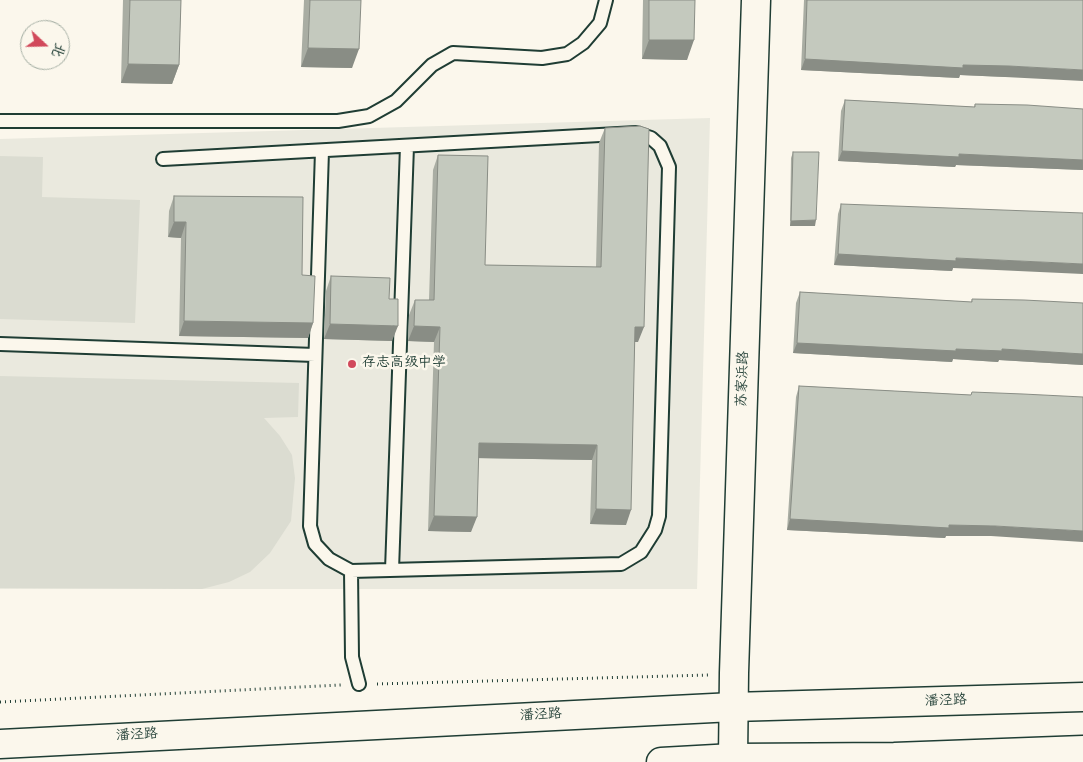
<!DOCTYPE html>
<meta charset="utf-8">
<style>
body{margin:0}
#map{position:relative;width:1083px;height:762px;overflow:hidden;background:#fbf7ec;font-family:Kalam,"LXGW WenKai TC",sans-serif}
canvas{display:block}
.north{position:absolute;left:20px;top:20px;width:50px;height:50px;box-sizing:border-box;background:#fbf7ec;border:1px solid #a3ada2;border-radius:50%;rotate:111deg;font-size:14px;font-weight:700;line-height:20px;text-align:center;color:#1f3d34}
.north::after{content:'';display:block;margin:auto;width:18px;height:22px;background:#d1495b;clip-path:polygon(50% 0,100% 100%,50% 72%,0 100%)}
</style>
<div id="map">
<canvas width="1083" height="762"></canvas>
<div class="north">北</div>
</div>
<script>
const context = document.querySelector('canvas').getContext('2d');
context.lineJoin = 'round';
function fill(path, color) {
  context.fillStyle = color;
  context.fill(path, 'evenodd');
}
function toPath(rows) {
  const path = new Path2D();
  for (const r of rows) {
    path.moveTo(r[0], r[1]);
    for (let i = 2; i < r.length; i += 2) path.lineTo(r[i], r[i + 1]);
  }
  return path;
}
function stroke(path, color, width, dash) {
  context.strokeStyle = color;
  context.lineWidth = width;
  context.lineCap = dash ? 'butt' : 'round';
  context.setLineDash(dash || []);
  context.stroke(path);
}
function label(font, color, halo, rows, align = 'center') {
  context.font = font + ' Kalam,"LXGW WenKai TC",sans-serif';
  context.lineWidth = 5;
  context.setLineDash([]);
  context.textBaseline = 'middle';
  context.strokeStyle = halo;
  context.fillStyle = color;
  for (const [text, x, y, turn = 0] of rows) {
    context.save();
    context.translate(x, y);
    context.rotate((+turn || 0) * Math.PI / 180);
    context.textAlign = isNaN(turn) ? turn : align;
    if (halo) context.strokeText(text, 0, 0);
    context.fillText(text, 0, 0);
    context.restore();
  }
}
fill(toPath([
 [710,118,697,589,0,589,0,139]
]), '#eae9de');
fill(toPath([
 [0,156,43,157,42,197,140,200,135,323,0,319],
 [0,376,299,383,298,417,264,418,280,436,292,455,295,478,291,521,270,553,250,572,229,582,202,589,0,588]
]), '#dbdcd1');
const service = toPath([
 [0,121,338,121,369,116,396,101,432,65,453,53,542,58,567,54,583,43,600,23,606,0],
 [163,159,636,133,651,138,660,146,669,167,659,516,655,530,641,552,621,564,351,571,329,559,315,544,310,526,322,151],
 [0,344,315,355],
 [392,570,407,146],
 [351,571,352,657,359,684]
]);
const tertiary = toPath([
 [733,758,734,673,756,0]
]);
const secondary = toPath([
 [0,744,733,707,1083,697],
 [661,762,733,758,894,757,1083,750]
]);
stroke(service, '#1f3d34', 16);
stroke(tertiary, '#1f3d34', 31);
stroke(secondary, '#1f3d34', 31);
stroke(toPath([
 [377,684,708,675],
 [0,702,341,685]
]), '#1f3d34', 3, [1, 4]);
stroke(service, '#fbf7ec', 12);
stroke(tertiary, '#fbf7ec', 28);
stroke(secondary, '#fbf7ec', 28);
fill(toPath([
 [123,0,181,0,179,65,172,84,121,83],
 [304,0,361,0,352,68,301,67],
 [643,0,695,0,687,60,642,59],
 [804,0,1083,0,1005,77,960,75,959,78,801,70],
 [845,100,974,107,975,104,1083,109,1083,170,956,165,955,167,838,161,841,111],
 [605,128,638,342,635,342,626,525,590,524,592,460,478,458,471,532,428,531,434,342,408,341,409,315,415,300,429,300,433,170,438,155,485,265,596,267,599,143],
 [793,152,815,226,790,226,791,158],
 [174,196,302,275,313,323,308,338,179,336,181,238,168,237,169,211],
 [841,204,953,268,952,271,834,265,838,214],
 [331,276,389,299,392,341,324,339,326,291],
 [800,292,971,302,972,299,1083,303,1083,365,999,360,998,362,953,359,952,362,793,353,796,303],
 [799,386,971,395,972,392,991,536,946,536,945,538,787,530,796,397]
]), '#a9ada3');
fill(toPath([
 [649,40,694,40,687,60,642,59],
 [308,48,359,49,352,68,301,67],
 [805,59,1009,66,1083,70,1083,81,1005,77,960,75,959,78,801,70],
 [128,64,179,65,172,84,121,83],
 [842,151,959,154,1083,160,1083,170,956,165,955,167,838,161],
 [816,220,815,226,790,226,791,221],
 [174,222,186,222,181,238,168,237],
 [838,254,956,258,1083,264,1083,274,953,268,952,271,834,265],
 [184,321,313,323,308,338,179,336],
 [330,324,398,326,392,341,324,339],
 [414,326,440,327,434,342,408,341],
 [635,327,644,327,638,342,630,342],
 [797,343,956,349,1002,349,1083,354,1083,365,999,360,998,362,953,359,952,362,793,353],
 [479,443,597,445,592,460,473,458],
 [596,509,631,510,626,525,590,524],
 [434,516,477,517,471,532,428,531],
 [790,519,949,525,995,526,1083,531,1083,542,991,536,946,536,945,538,787,530]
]), '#898d85');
const building = toPath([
 [130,0,181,0,179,65,128,64,130,0],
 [310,0,361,0,359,49,308,48,310,0],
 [649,0,695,0,694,40,649,40,649,0],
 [807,0,1083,0,1083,70,1009,66,963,65,963,68,805,59,807,0],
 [845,100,975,107,975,104,1027,105,1083,109,1083,160,959,154,959,157,842,151,845,100],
 [640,126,649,129,644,327,635,327,631,510,596,509,597,445,479,443,477,517,434,516,440,327,414,326,415,300,434,300,438,155,488,156,485,265,601,267,605,128,640,126],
 [793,152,819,152,816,220,791,221,793,152],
 [174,196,303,197,302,275,315,276,313,323,184,321,186,222,174,222,174,196],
 [841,204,1083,213,1083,264,956,258,956,261,838,254,841,204],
 [331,276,390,278,389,299,398,299,398,326,330,324,331,276],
 [800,292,972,302,972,299,1024,300,1083,303,1083,354,1002,349,1002,351,956,349,956,351,797,343,800,292],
 [799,386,971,395,972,392,1023,394,1083,397,1083,531,995,526,949,525,949,528,790,519,799,386]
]);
fill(building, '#c4c9be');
stroke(building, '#898d85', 1);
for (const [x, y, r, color] of [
 [352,364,5,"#d1495b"]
]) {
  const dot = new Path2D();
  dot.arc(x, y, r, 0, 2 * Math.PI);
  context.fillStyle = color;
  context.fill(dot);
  stroke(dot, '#fbf7ec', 2);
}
label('14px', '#1f3d34', '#fbf7ec', [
 ["存志高级中学",362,364]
], 'left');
label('14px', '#1f3d34', '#fbf7ec', [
 ["苏家浜路",744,379,-88],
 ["潘泾路",946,702,-2],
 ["潘泾路",541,716,-3],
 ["潘泾路",137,736,-3]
]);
</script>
